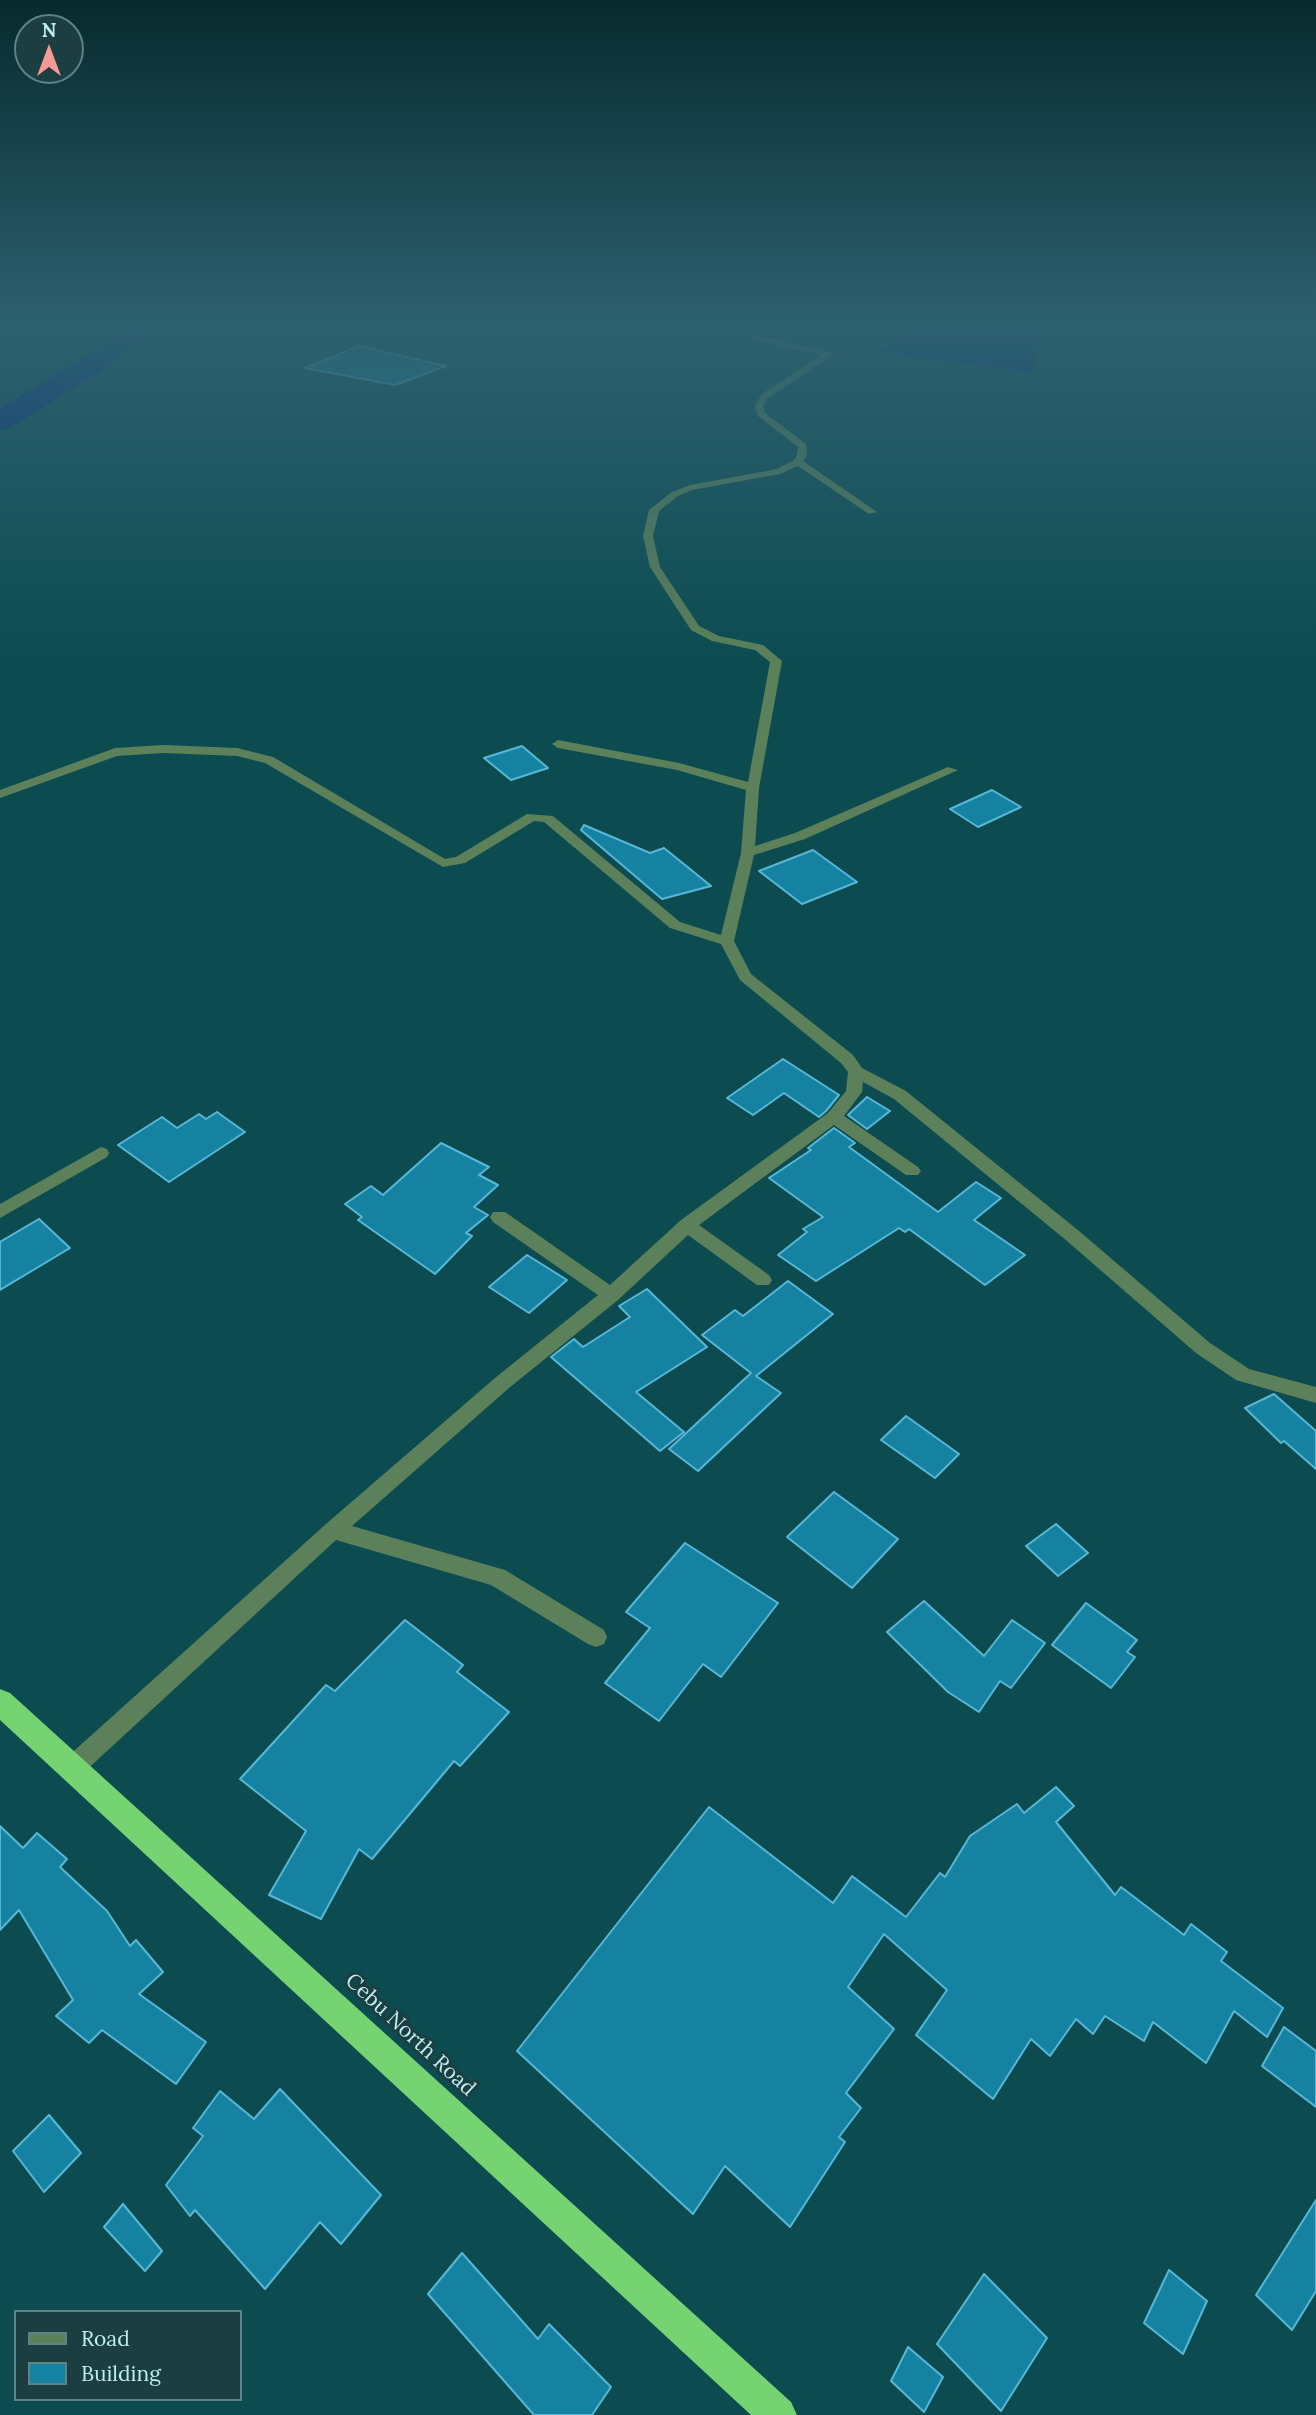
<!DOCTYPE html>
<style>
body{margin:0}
#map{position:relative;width:1316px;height:2415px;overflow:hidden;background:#0c4c51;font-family:Lora,serif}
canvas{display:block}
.legend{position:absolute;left:14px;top:2310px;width:228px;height:91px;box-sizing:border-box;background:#1c3e41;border:2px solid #5c8488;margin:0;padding:9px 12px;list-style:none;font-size:21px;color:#bcedf2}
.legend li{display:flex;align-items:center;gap:14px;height:35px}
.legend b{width:35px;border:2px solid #5c8488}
.north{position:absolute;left:14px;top:14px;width:70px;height:70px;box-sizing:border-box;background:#1c3e41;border:2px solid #5c8488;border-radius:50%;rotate:0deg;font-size:19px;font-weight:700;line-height:28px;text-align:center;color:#bcedf2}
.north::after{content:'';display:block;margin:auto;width:24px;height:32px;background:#f59b97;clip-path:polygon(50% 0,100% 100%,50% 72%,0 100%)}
</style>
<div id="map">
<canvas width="1316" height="2415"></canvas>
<ul class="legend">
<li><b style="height:9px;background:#5c8059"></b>Road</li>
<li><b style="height:19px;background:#1482a0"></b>Building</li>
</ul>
<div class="north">N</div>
</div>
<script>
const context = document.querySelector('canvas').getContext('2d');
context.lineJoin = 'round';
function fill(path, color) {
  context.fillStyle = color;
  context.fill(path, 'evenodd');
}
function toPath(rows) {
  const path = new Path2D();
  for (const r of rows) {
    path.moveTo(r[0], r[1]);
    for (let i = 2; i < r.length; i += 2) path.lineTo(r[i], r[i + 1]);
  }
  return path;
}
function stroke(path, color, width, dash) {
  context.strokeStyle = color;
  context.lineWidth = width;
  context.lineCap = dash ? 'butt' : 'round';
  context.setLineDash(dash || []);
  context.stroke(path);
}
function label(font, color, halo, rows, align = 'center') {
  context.font = font + ' Lora,serif';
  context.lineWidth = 6;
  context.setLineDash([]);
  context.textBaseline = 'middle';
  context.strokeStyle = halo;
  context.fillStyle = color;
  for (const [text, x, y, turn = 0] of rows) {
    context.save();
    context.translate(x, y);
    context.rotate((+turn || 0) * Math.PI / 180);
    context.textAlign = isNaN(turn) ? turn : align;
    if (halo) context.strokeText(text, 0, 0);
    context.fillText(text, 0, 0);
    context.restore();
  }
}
fill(toPath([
 [920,326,1042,326,1032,372,878,352]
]), '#002280');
fill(toPath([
 [128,326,159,326,94,376,11,427,0,430,0,408,74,364,128,326]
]), '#002280');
const building = toPath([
 [359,346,446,366,395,385,305,368,359,346],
 [522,746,548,768,511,780,484,758,522,746],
 [992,790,1021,807,978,827,950,809,992,790],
 [584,825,650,853,664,848,711,886,662,899,581,830,584,825],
 [813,850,857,882,802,904,759,871,813,850],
 [783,1059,839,1095,826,1111,819,1117,784,1093,753,1115,727,1098,783,1059],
 [867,1097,890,1111,867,1129,848,1115,867,1097],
 [217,1112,245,1132,169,1182,118,1145,162,1117,177,1128,199,1114,206,1119,217,1112],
 [834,1128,855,1143,849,1147,938,1212,976,1182,1001,1198,974,1220,1025,1255,985,1285,909,1229,905,1232,899,1228,816,1281,778,1255,807,1232,803,1229,823,1217,769,1178,811,1150,808,1148,834,1128],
 [441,1143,489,1167,479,1175,498,1185,474,1207,488,1215,466,1233,472,1236,435,1274,358,1220,362,1217,345,1204,371,1186,383,1195,441,1143],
 [39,1219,70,1248,0,1290,0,1242,39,1219],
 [527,1255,567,1280,529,1313,489,1287,527,1255],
 [788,1281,833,1314,756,1376,781,1393,698,1471,669,1449,751,1373,702,1335,735,1310,743,1316,788,1281],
 [647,1289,707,1347,636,1392,684,1432,660,1451,551,1357,574,1339,583,1347,630,1317,619,1306,647,1289],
 [1274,1394,1316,1431,1316,1469,1284,1441,1281,1443,1245,1408,1274,1394],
 [906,1416,959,1454,935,1478,881,1440,906,1416],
 [834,1492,898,1539,852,1588,787,1537,834,1492],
 [1056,1524,1088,1553,1058,1576,1026,1546,1056,1524],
 [685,1543,778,1603,721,1677,703,1664,659,1721,605,1683,650,1628,626,1612,685,1543],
 [924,1601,984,1656,1012,1620,1045,1643,1011,1688,1000,1681,979,1712,948,1692,887,1632,924,1601],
 [1086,1603,1137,1640,1127,1652,1135,1657,1111,1688,1052,1645,1086,1603],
 [405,1620,463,1665,457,1672,509,1712,460,1766,454,1761,372,1859,359,1849,321,1919,269,1895,306,1831,240,1779,326,1685,335,1691,405,1620],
 [1056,1787,1074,1806,1056,1822,1115,1895,1121,1887,1184,1935,1191,1924,1227,1952,1221,1961,1283,2008,1267,2037,1234,2011,1206,2063,1153,2022,1144,2041,1105,2016,1093,2034,1076,2019,1050,2056,1031,2039,993,2099,916,2035,947,1990,884,1934,848,1987,894,2029,846,2093,861,2108,839,2137,845,2142,790,2227,725,2166,693,2214,517,2051,709,1807,833,1903,852,1876,906,1917,940,1873,945,1877,970,1836,1017,1804,1024,1813,1056,1787],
 [0,1826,23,1848,37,1833,67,1859,60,1867,107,1911,130,1946,136,1940,163,1972,139,1994,206,2042,176,2084,102,2030,89,2043,56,2016,73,2000,19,1910,0,1930,0,1826],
 [1284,2027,1316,2051,1316,2107,1262,2066,1284,2027],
 [280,2089,381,2195,341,2244,320,2222,265,2289,195,2210,190,2216,166,2185,203,2136,193,2128,220,2091,254,2119,280,2089],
 [49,2115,81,2153,44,2192,13,2151,49,2115],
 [1316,2200,1316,2291,1292,2330,1256,2295,1316,2200],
 [123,2204,162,2251,145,2271,104,2227,123,2204],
 [462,2253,538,2339,549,2324,611,2387,592,2415,534,2415,428,2294,462,2253],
 [1169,2270,1207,2301,1183,2354,1144,2323,1169,2270],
 [984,2274,1047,2338,1001,2411,937,2344,984,2274],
 [908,2347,943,2377,924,2412,891,2381,908,2347]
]);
fill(building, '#1482a0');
stroke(building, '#58b7d7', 2);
fill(toPath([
 [734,326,744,326,764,337,831,352,831,356,768,398,763,406,765,413,806,444,807,455,803,461,877,512,869,514,798,466,780,474,692,490,678,496,659,511,653,536,660,567,699,626,719,636,763,645,782,661,759,788,755,846,795,833,948,767,958,770,805,839,754,855,734,941,751,974,853,1055,862,1068,906,1091,1079,1231,1210,1343,1249,1369,1316,1387,1316,1403,1236,1380,1196,1353,1067,1241,894,1099,863,1082,862,1092,844,1116,918,1167,921,1171,918,1175,906,1175,834,1125,699,1225,769,1275,772,1280,769,1285,757,1285,688,1235,618,1300,509,1388,352,1526,505,1570,604,1630,607,1637,604,1644,596,1647,588,1644,491,1585,336,1540,81,1775,73,1779,65,1775,61,1767,65,1759,326,1524,495,1378,598,1295,493,1222,490,1217,493,1212,505,1212,610,1285,681,1220,828,1113,846,1091,848,1072,841,1063,740,980,721,944,670,928,544,822,534,821,465,863,443,867,265,763,237,756,163,753,117,756,0,798,0,790,115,748,163,745,237,748,273,757,445,859,456,857,527,814,553,816,680,922,721,935,741,853,746,790,677,770,558,748,552,744,558,740,679,763,748,782,770,662,755,650,712,641,691,630,650,567,643,536,649,510,672,492,690,485,777,469,794,460,797,455,798,447,758,416,755,406,762,394,821,355,758,341,734,326],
 [101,1147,107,1149,109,1153,107,1157,0,1218,0,1204,101,1147]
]), '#5c8059');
fill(toPath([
 [0,1689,10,1693,791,2402,797,2415,751,2415,0,1720,0,1689]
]), '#75d371');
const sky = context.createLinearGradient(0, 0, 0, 664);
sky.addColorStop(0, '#072a2d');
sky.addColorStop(0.49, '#2e6170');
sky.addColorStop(1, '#2e617000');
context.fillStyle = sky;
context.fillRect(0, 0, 1316, 664);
label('21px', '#bcedf2', '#1c3e41', [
 ["Cebu North Road",410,2035,43]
]);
</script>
